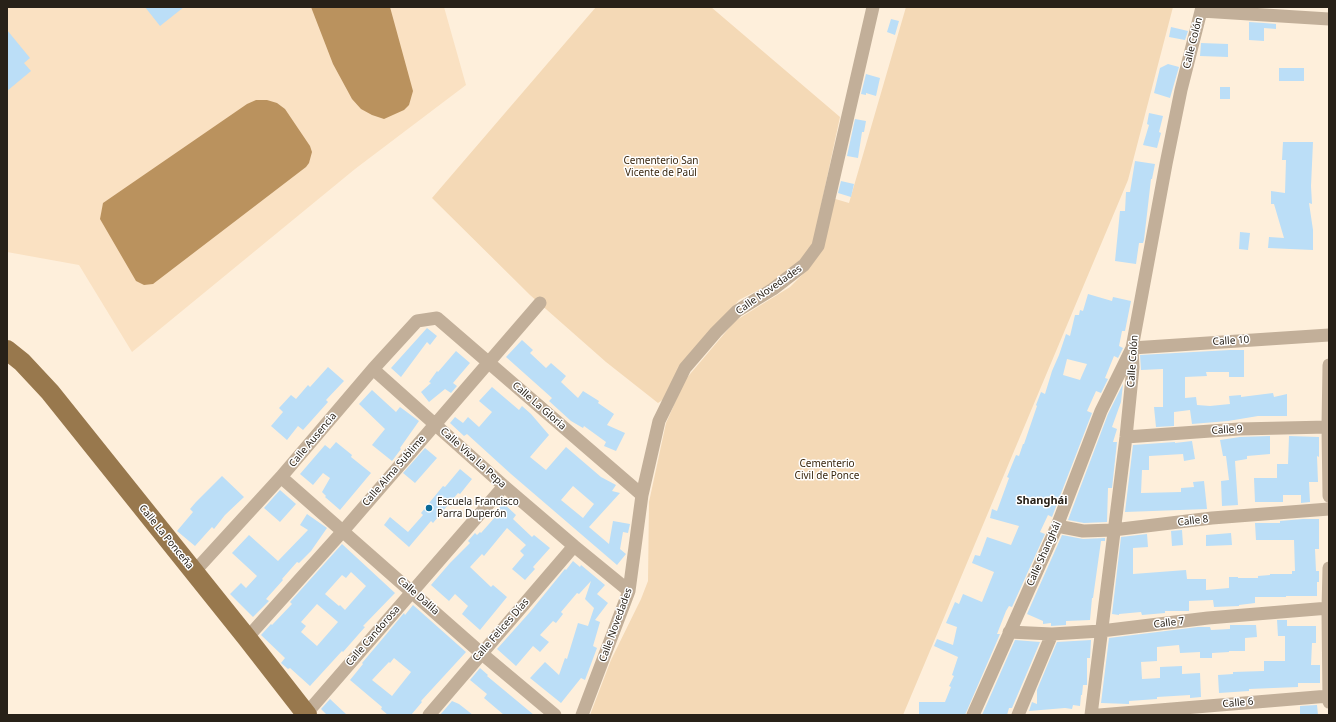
<!DOCTYPE html>
<meta charset="utf-8">
<style>
body{margin:0}
#map{position:relative;width:1336px;height:722px;overflow:hidden;background:#feefdb;font-family:"Noto Sans",sans-serif}
canvas{display:block}
.frame{position:absolute;inset:0;border:8px solid #282118;pointer-events:none}
</style>
<div id="map">
<canvas width="1336" height="722"></canvas>
<div class="frame"></div>
</div>
<script>
const context = document.querySelector('canvas').getContext('2d');
context.lineJoin = 'round';
function fill(path, color) {
  context.fillStyle = color;
  context.fill(path, 'evenodd');
}
function toPath(rows) {
  const path = new Path2D();
  for (const r of rows) {
    path.moveTo(r[0], r[1]);
    for (let i = 2; i < r.length; i += 2) path.lineTo(r[i], r[i + 1]);
  }
  return path;
}
function stroke(path, color, width, dash) {
  context.strokeStyle = color;
  context.lineWidth = width;
  context.lineCap = dash ? 'butt' : 'round';
  context.setLineDash(dash || []);
  context.stroke(path);
}
function label(font, color, halo, rows, align = 'center') {
  context.font = font + ' "Noto Sans",sans-serif';
  context.lineWidth = 3;
  context.setLineDash([]);
  context.textBaseline = 'middle';
  context.strokeStyle = halo;
  context.fillStyle = color;
  for (const [text, x, y, turn = 0] of rows) {
    context.save();
    context.translate(x, y);
    context.rotate((+turn || 0) * Math.PI / 180);
    context.textAlign = isNaN(turn) ? turn : align;
    if (halo) context.strokeText(text, 0, 0);
    context.fillText(text, 0, 0);
    context.restore();
  }
}
fill(toPath([
 [7,7,444,7,466,85,355,169,132,352,79,265,7,252]
]), '#fae1c2');
fill(toPath([
 [596,7,711,7,840,117,812,248,783,277,739,300,681,365,664,399,658,403,606,362,530,295,432,198],
 [906,7,1173,7,1128,180,903,715,590,715,611,660,641,599,648,581,649,502,666,423,685,380,735,321,790,287,809,268,832,198,849,203]
]), '#f4d9b6');
fill(toPath([
 [311,7,390,7,413,91,409,105,404,110,384,119,372,115,361,109,352,99,333,64],
 [256,100,267,100,277,103,285,109,310,146,312,152,309,163,306,167,153,284,144,285,136,281,100,219,103,203,247,104]
]), '#ba925e');
fill(toPath([
 [145,7,184,7,160,26],
 [891,19,899,21,895,35,887,32],
 [1249,22,1264,23,1264,41,1249,40],
 [1264,23,1276,24,1276,29,1264,28],
 [1171,27,1188,31,1185,40,1169,37],
 [7,30,30,58,24,63,31,71,7,91],
 [1201,43,1228,44,1228,57,1200,56],
 [1168,64,1179,67,1170,98,1154,93,1160,68],
 [1279,68,1304,68,1304,81,1279,81],
 [866,74,880,78,876,96,866,93,866,95,861,94],
 [1220,87,1230,87,1230,99,1220,99],
 [1149,113,1163,116,1159,132,1161,133,1157,148,1143,145,1149,125,1147,124],
 [855,119,866,121,864,132,862,132,858,158,847,156],
 [1283,142,1313,142,1311,186,1312,204,1309,203,1313,230,1313,250,1268,248,1269,237,1284,238,1274,204,1271,204,1271,191,1285,193,1286,160,1282,160],
 [1135,161,1155,164,1152,179,1151,179,1144,240,1143,243,1139,243,1136,264,1115,261,1120,211,1125,211,1126,192,1130,192],
 [841,181,854,184,851,197,838,193],
 [1240,232,1250,233,1248,250,1239,249],
 [1088,294,1112,301,1113,297,1131,301,1125,331,1122,331,1119,346,1123,348,1118,358,1114,356,1105,378,1108,379,1101,393,1096,391,1087,411,1092,413,1052,517,1048,515,1040,532,1045,534,1012,607,1009,606,1006,611,997,634,1000,634,965,715,919,715,919,702,945,702,951,687,949,686,954,676,952,675,958,657,934,646,937,639,953,645,957,627,946,623,955,602,959,604,963,594,982,602,994,572,972,563,975,555,980,556,987,537,1011,545,1019,526,990,518,992,509,997,511,1009,478,1007,477,1016,455,1019,456,1023,444,1024,444,1037,406,1036,405,1041,392,1045,394,1052,371,1059,355,1066,334,1070,336,1075,315,1079,315,1080,310,1083,311],
 [1067,359,1087,364,1080,380,1063,375],
 [427,328,437,336,430,345,427,342,401,377,391,368],
 [522,340,533,350,530,353,546,368,551,363,566,376,561,382,578,398,583,391,599,401,598,403,614,414,607,425,625,433,616,451,604,446,606,442,584,426,583,428,571,421,549,401,552,398,506,357],
 [1230,350,1244,350,1244,377,1229,377,1229,372,1206,372,1207,376,1185,377,1185,398,1196,397,1197,405,1210,406,1230,404,1229,396,1241,395,1241,397,1273,393,1274,397,1287,394,1287,416,1258,416,1228,421,1192,424,1190,410,1174,412,1174,426,1156,427,1154,407,1163,407,1163,369,1141,370,1140,355],
 [456,351,470,363,453,383,457,386,451,393,445,389,429,402,421,392,431,383,429,382,437,371,438,372],
 [328,367,344,381,326,400,328,402,303,430,298,426,287,440,271,426,283,412,279,408,291,395,296,399,308,385,310,387],
 [1123,384,1121,402,1112,427,1117,429,1113,442,1117,442,1112,488,1108,488,1107,522,1084,523,1068,520,1108,414],
 [492,387,519,410,522,406,531,414,549,435,530,457,546,470,566,447,601,477,616,485,612,491,620,493,589,527,609,544,613,521,630,524,628,533,623,532,620,549,626,554,617,565,511,474,467,434,464,436,450,423,455,417,463,423,468,417,479,427,492,412,479,401],
 [573,486,594,504,583,518,561,500],
 [372,390,396,412,400,407,419,421,400,448,401,449,392,461,372,445,385,429,359,404],
 [1270,436,1270,454,1247,456,1247,459,1235,461,1238,505,1222,506,1221,481,1229,480,1226,456,1223,456,1220,440,1240,437],
 [1289,436,1319,437,1319,457,1317,456,1318,482,1309,482,1310,502,1301,503,1301,495,1283,495,1283,502,1255,502,1254,478,1277,478,1277,464,1288,464],
 [1192,441,1195,459,1184,461,1183,454,1149,456,1149,470,1142,470,1141,493,1181,492,1181,488,1194,487,1193,482,1204,481,1207,509,1125,512,1133,445,1175,442,1175,443],
 [336,442,352,455,351,457,371,473,340,510,325,497,326,496,322,492,330,478,323,473,313,485,300,474,325,445,330,449],
 [425,448,437,458,415,483,403,473],
 [460,469,472,479,460,494,458,493,433,523,431,521,409,547,384,525,390,517,408,532,423,515,421,513,443,486,445,487],
 [222,476,244,497,225,515,214,529,212,527,195,546,177,531,193,512,190,509,196,502],
 [280,490,296,504,280,522,264,508],
 [503,503,516,515,513,519,532,537,534,535,550,548,533,567,535,569,525,580,512,569,524,555,520,551,526,545,507,528,484,556,482,554,470,567,491,587,493,585,507,597,480,630,462,614,468,606,455,594,449,601,431,585,450,563,470,543,468,541,475,533,477,535,480,532,481,533,496,516,494,514],
 [307,514,327,528,311,551,299,563,297,562,282,579,283,580,266,599,269,601,253,617,230,594,241,583,246,588,257,576,232,553,249,535,278,561,308,530,300,525],
 [1303,519,1319,519,1319,549,1315,549,1316,571,1319,571,1319,582,1317,582,1317,596,1286,596,1286,597,1255,597,1255,603,1239,605,1239,606,1214,607,1213,600,1189,601,1189,611,1165,611,1165,613,1142,615,1141,612,1119,614,1119,615,1112,614,1121,537,1147,534,1148,547,1133,548,1133,574,1186,570,1187,579,1206,579,1206,590,1229,588,1229,577,1238,577,1238,578,1258,578,1258,576,1270,575,1270,574,1292,574,1292,571,1295,571,1294,540,1256,540,1255,523,1280,523,1280,521],
 [1182,530,1183,545,1172,546,1171,531],
 [1231,533,1232,545,1206,546,1206,535],
 [1062,535,1083,539,1105,538,1105,541,1101,541,1093,598,1092,598,1090,620,1066,621,1066,625,1051,626,1051,623,1043,624,1043,621,1027,614],
 [342,544,395,593,363,626,365,627,343,652,342,651,310,686,290,668,288,669,281,663,285,658,261,635,271,624,272,625,292,604,290,602],
 [351,572,366,586,345,610,340,605,339,606,325,594,342,575,346,578],
 [317,604,338,622,317,646,301,632,306,626,301,622],
 [573,561,580,567,581,565,605,585,597,594,608,603,595,620,600,622,593,646,597,648,585,680,581,678,561,703,530,678,545,662,559,675,565,658,567,659,578,623,588,626,594,608,585,599,591,581,579,594,577,593,561,612,563,614,556,623,553,621,540,635,549,642,540,652,533,646,516,666,497,649,530,612,565,569,566,570],
 [413,605,466,652,421,701,422,702,411,715,388,715,381,709,382,707,350,680,363,664,362,663,384,637,404,613,405,615],
 [394,658,411,672,392,696,372,680,389,662,390,663],
 [1277,620,1287,620,1287,626,1316,626,1316,643,1312,643,1311,665,1320,665,1320,683,1298,683,1298,687,1249,689,1249,691,1219,693,1218,675,1233,674,1233,672,1264,671,1264,661,1285,661,1285,636,1278,636],
 [1230,625,1256,625,1257,637,1245,638,1245,651,1229,651,1229,652,1212,653,1212,658,1200,658,1200,652,1180,653,1179,645,1157,647,1157,661,1141,662,1142,679,1160,678,1160,667,1182,666,1182,674,1200,673,1201,697,1190,698,1190,695,1157,697,1157,699,1129,701,1129,704,1101,703,1109,638,1198,627,1210,627,1211,630,1230,629],
 [1015,640,1040,642,1012,708,1009,708,1007,715,982,715],
 [1091,640,1090,658,1087,658,1087,685,1083,685,1082,695,1081,695,1080,706,1073,705,1072,709,1065,708,1029,711,1032,702,1037,704,1037,690,1057,642],
 [480,668,488,675,487,676,534,715,504,715,484,698,487,694,470,680],
 [330,699,347,715,327,715,321,709],
 [452,701,459,704,473,715,440,715],
 [1317,705,1318,715,1300,715,1300,706]
]), '#bbdef7');
stroke(toPath([
 [1201,11,1329,19],
 [1329,365,1328,427,1329,496],
 [373,369,504,486,574,546,629,591],
 [1126,437,1239,429,1328,427],
 [281,477,481,653,555,715],
 [1057,526,1083,531,1113,530,1212,518,1329,509],
 [1329,568,1328,609,1329,702],
 [194,572,281,477,373,369,417,321,437,318,642,495],
 [1009,632,1052,634,1101,631,1208,618,1329,608],
 [247,638,343,531,540,303],
 [306,714,504,486],
 [429,715,574,546],
 [582,715,629,591,642,495,659,421,685,368,716,332,737,311,773,289,804,265,818,246,873,7],
 [973,715,1057,526,1101,411,1132,348,1329,335],
 [1018,715,1052,634],
 [1091,715,1126,437,1133,367,1132,348,1166,164,1181,90,1202,7],
 [1099,715,1329,696]
]), '#c2af99', 13);
stroke(toPath([
 [7,350,22,362,50,392,247,638,307,715]
]), '#98784d', 20);
for (const [x, y, r, color] of [
 [429,508,4,"#096998"]
]) {
  const dot = new Path2D();
  dot.arc(x, y, r, 0, 2 * Math.PI);
  context.fillStyle = color;
  context.fill(dot);
  stroke(dot, '#fff', 1.5);
}
label('10px', '#282118', '#fff', [
 ["Calle Colón",1193,43,-76],
 ["Calle Novedades",769,290,-35],
 ["Calle 10",1231,341,-4],
 ["Calle Colón",1133,361,-86],
 ["Calle La Gloria",539,406,41],
 ["Calle 9",1227,430,-4],
 ["Calle Ausencia",313,440,-50],
 ["Calle Viva La Pepa",473,458,42],
 ["Calle Alma Sublime",394,471,-49],
 ["Calle 8",1193,521,-7],
 ["Calle La Ponceña",166,537,51],
 ["Calle Shanghái",1044,554,-66],
 ["Calle Dalila",418,596,41],
 ["Calle 7",1169,623,-7],
 ["Calle Novedades",616,625,-70],
 ["Calle Felices Días",501,630,-49],
 ["Calle Candorosa",373,636,-49],
 ["Calle 6",1238,703,-5]
]);
label('10px', '#39270f', '#fff', [
 ["Cementerio San",661,161],
 ["Vicente de Paúl",661,173],
 ["Cementerio",827,464],
 ["Civil de Ponce",827,476]
]);
label('10px', '#282118', '#fff', [
 ["Escuela Francisco",437,502],
 ["Parra Duperón",437,514]
], 'left');
label('bold 11px', '#282118', '#fff', [
 ["Shanghái",1042,501]
]);
</script>
